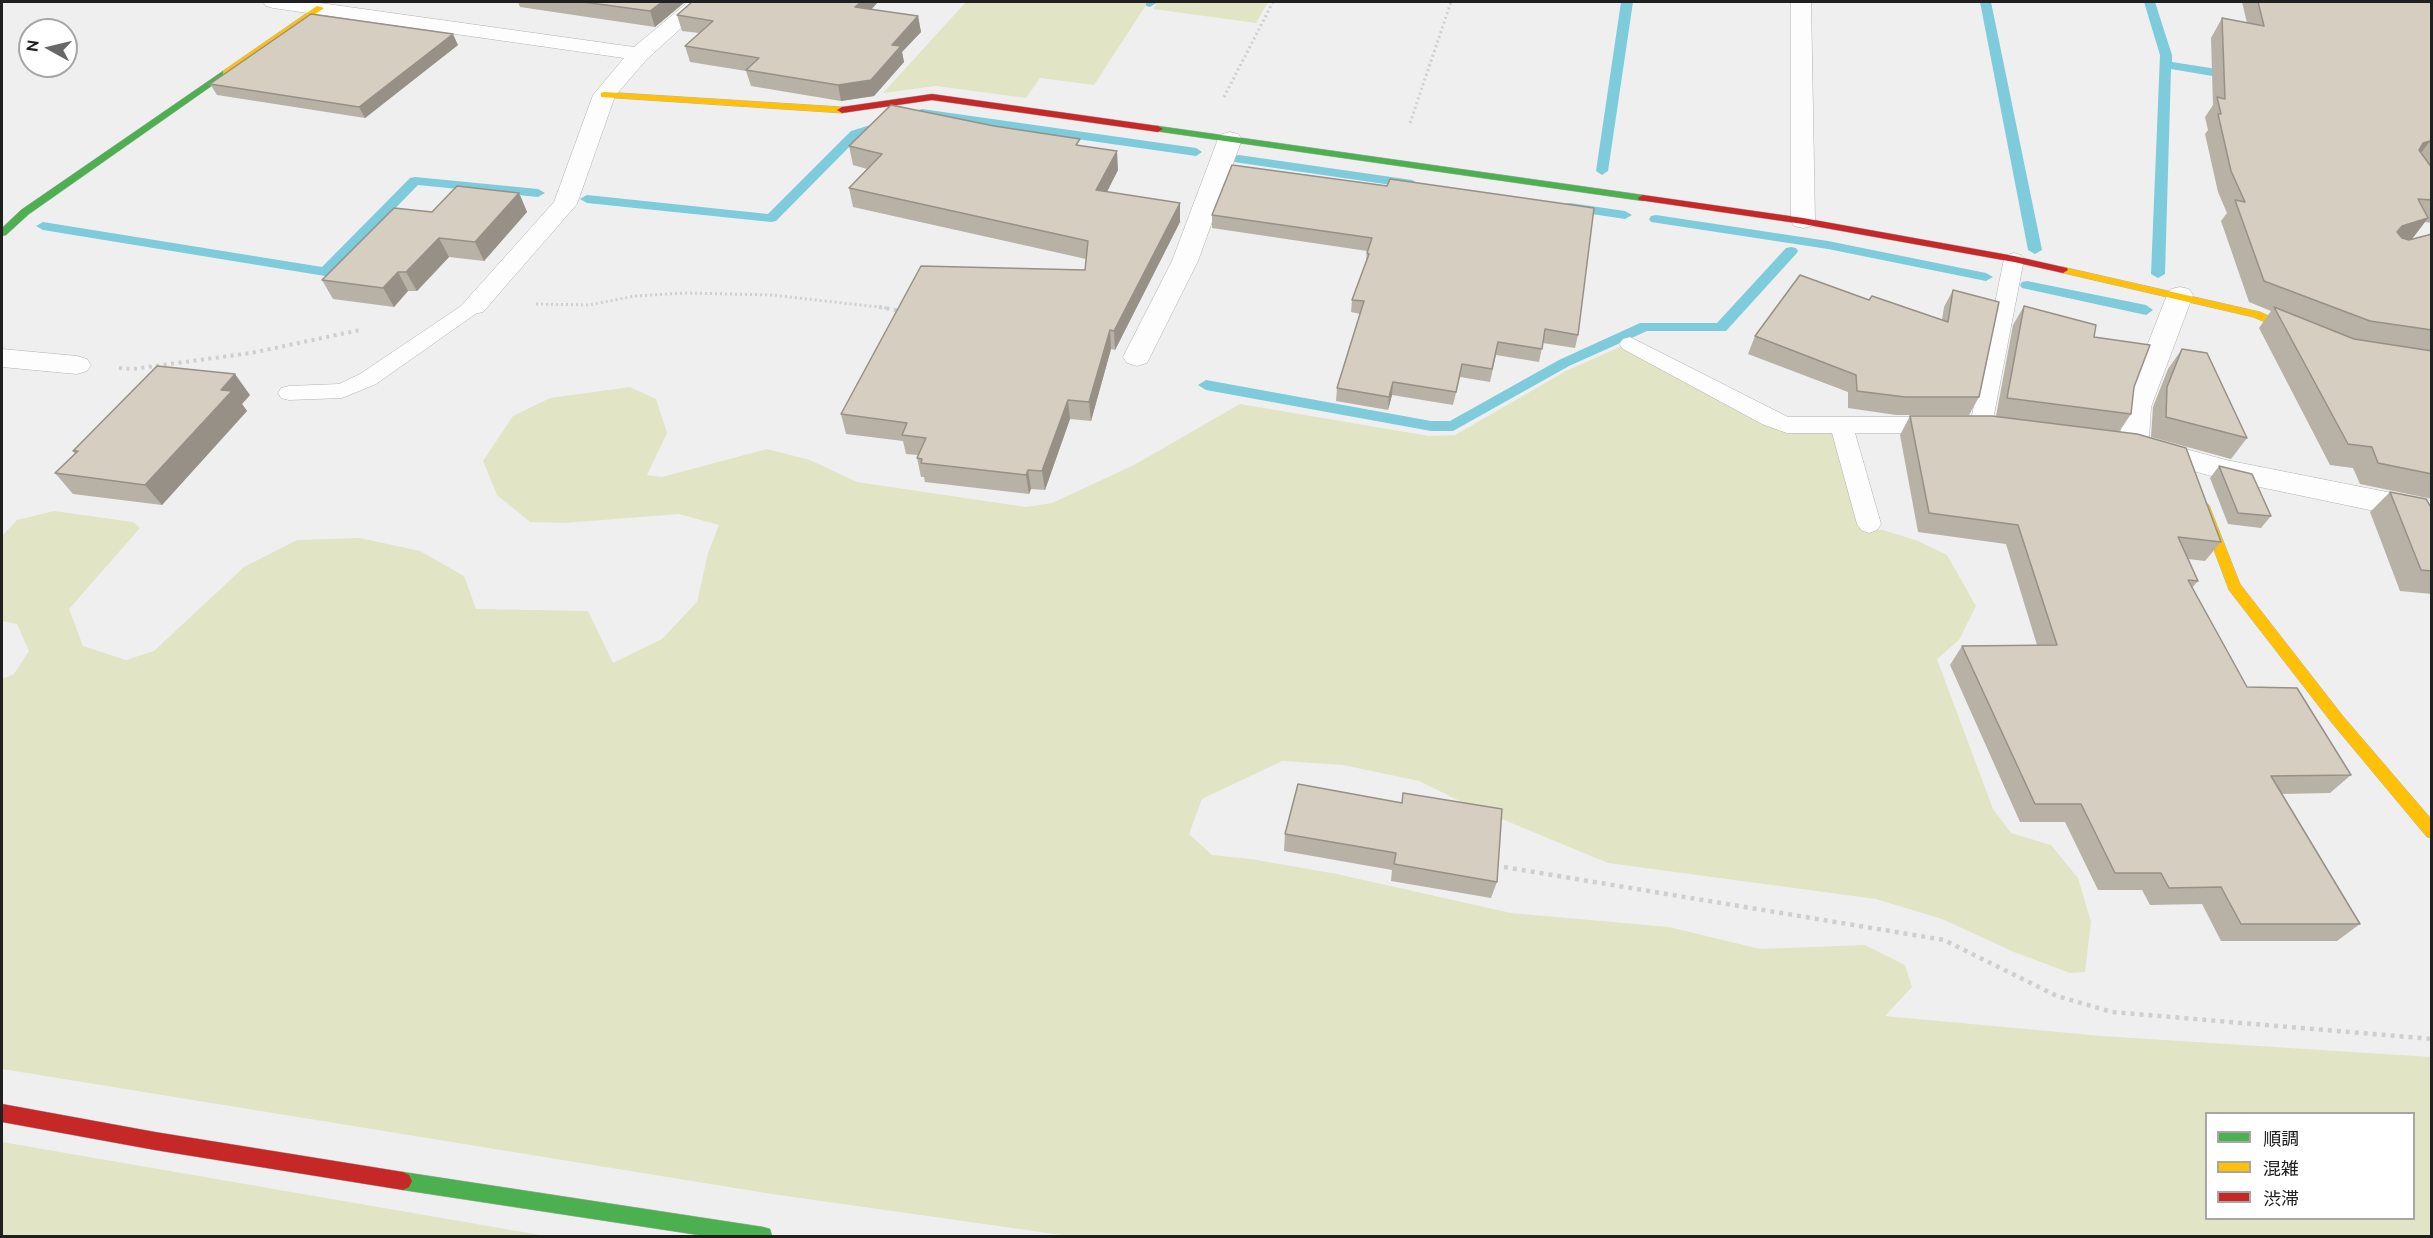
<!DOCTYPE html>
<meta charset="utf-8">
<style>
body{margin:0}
#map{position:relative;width:2433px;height:1238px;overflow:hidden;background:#efeff0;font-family:Ubuntu,"Noto Sans JP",sans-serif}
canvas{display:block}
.frame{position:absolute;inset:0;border:3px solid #202021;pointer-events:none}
.legend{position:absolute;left:2205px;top:1112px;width:210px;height:108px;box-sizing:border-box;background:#fff;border:2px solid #a6a6a6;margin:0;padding:8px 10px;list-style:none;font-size:18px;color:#202021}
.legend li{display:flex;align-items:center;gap:12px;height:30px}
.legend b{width:30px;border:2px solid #a6a6a6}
.north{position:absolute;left:18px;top:18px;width:60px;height:60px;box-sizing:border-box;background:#fff;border:2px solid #a6a6a6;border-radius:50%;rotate:278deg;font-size:16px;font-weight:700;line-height:24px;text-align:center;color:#202021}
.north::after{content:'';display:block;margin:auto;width:21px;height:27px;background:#686869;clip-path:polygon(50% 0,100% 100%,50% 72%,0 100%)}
</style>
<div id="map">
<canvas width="2433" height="1238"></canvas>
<div class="frame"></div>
<ul class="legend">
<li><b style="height:8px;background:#4caf50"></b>順調</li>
<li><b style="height:8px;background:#ffc107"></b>混雑</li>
<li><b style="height:8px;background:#c62828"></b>渋滞</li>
</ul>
<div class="north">N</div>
</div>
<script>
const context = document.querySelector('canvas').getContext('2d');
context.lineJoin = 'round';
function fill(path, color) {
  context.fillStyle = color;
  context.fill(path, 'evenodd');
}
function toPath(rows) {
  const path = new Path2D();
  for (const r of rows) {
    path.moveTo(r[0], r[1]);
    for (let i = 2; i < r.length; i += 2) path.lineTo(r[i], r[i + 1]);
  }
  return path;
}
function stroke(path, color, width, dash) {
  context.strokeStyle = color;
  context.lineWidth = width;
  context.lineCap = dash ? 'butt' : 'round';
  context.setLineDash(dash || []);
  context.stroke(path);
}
fill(toPath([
 [966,2,1148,2,1094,85,1040,78,1026,98,936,86,883,93],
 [1158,2,1268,2,1256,23,1153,9],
 [1622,346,1771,426,1837,431,1863,528,1883,530,1918,541,1947,555,1976,606,1959,640,1937,659,1993,809,2011,833,2051,845,2078,878,2091,922,2085,972,2070,973,2014,952,1942,919,1876,899,1608,863,1468,805,1419,781,1343,765,1282,761,1202,799,1189,834,1212,855,1251,859,1337,874,1511,913,1669,927,1760,949,1865,945,1905,965,1912,987,1885,1016,2102,1036,2431,1057,2431,1236,1069,1236,772,1194,2,1069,2,679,14,674,29,651,17,624,2,621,2,536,17,520,54,511,133,522,140,528,69,609,83,646,126,660,154,651,244,567,297,540,360,538,420,551,464,576,476,609,588,611,613,663,662,639,697,602,708,553,719,525,679,514,564,523,530,522,497,495,483,461,513,416,550,398,630,387,656,399,667,433,647,475,662,477,767,449,810,460,857,482,1026,507,1052,503,1134,465,1240,404,1429,436,1455,435,1566,371],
 [2206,1114,2414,1114,2414,1218,2206,1218],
 [2,1142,546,1236,2,1236]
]), '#e1e5c5');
fill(toPath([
 [1146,2,1158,2,1150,7,1146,6,1146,2],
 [1621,2,1633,2,1608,171,1602,175,1596,171,1621,2],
 [1980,2,1991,2,2042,250,2035,254,2028,250,1980,2],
 [2144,2,2155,2,2172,55,2172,62,2236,72,2242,76,2236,80,2171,69,2165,274,2158,278,2151,274,2160,55,2144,2],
 [922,109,1196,148,1202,152,1196,156,923,117,859,137,776,221,771,222,587,203,580,199,587,195,768,214,851,131,922,109],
 [1239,155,1412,180,1419,184,1412,188,1234,162,1233,159,1234,156,1239,155],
 [415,177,538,189,545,193,538,197,418,185,330,275,325,276,43,230,36,226,43,222,322,267,410,178,415,177],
 [1570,203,1625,211,1632,215,1625,219,1565,210,1563,207,1565,204,1570,203],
 [1656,215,1828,241,1986,273,1993,277,1986,281,1828,249,1651,222,1649,219,1651,216,1656,215],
 [1791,247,1796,248,1798,251,1796,254,1726,331,1647,331,1569,366,1453,431,1431,431,1206,390,1198,385,1206,380,1431,421,1450,421,1559,360,1640,323,1717,323,1786,248,1791,247],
 [2027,281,2146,305,2153,310,2146,315,2022,288,2020,285,2022,282,2027,281]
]), '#7ecbdb');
const lane = toPath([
 [2014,253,2021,255,2024,259,1992,425,1989,430,1981,433,1973,430,1970,425,2004,259,2007,255,2014,253],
 [474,300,481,302,484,306,481,310,376,384,342,398,289,400,281,398,278,393,281,388,289,386,339,384,360,374,467,302,474,300],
 [1630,337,1788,417,1940,417,1948,420,1951,425,1948,430,1940,433,1855,433,1881,524,1877,530,1869,533,1861,530,1857,524,1832,433,1787,433,1764,425,1623,349,1619,344,1623,339,1630,337]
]);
const street = toPath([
 [263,2,313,2,634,47,688,2,710,2,647,59,615,96,577,204,483,312,474,314,465,312,461,306,554,202,593,95,624,58,273,8,266,6,263,2],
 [1791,2,1811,2,1815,221,1812,226,1803,228,1794,226,1791,221,1791,2],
 [1230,132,1238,134,1242,139,1198,261,1147,363,1137,366,1127,363,1123,357,1172,261,1218,139,1222,134,1230,132],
 [2180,287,2189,289,2193,295,2151,407,2149,439,2226,460,2432,501,2432,523,2226,480,2124,452,2119,445,2123,407,2167,295,2171,289,2180,287],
 [2,349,77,356,87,359,91,365,87,371,77,374,2,367,2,349]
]);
const fast = toPath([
 [223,71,230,73,29,214,6,235,2,236,2,228,21,210,223,71],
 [1158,126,1643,195,1648,198,1643,201,1155,131,1153,129,1158,126],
 [403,1172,763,1227,770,1229,772,1236,705,1236,403,1190,397,1187,394,1181,397,1175,403,1172]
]);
const slow = toPath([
 [317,6,324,8,229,75,223,75,223,71,317,6],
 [604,92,842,107,847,110,842,113,601,97,601,93,604,92],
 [2063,267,2260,312,2312,335,2306,339,2253,317,2059,272,2059,268,2063,267],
 [2203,501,2209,505,2240,584,2342,715,2432,820,2432,838,2427,837,2332,723,2229,590,2197,505,2203,501]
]);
const jam = toPath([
 [932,94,1158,126,1163,129,1158,132,932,100,842,113,837,110,842,107,932,94],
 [1643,195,1803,218,2014,256,2067,268,2068,270,2063,273,2014,262,1803,224,1639,200,1638,198,1643,195],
 [2,1104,155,1132,403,1172,409,1175,412,1181,409,1187,403,1190,155,1150,2,1122,2,1104]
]);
stroke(lane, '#b1b1b2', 1);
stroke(street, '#b1b1b2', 1);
stroke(fast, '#b1b1b2', 1);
stroke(slow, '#b1b1b2', 1);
stroke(jam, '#b1b1b2', 1);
stroke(toPath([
 [1224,97,1273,2],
 [1410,123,1451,2],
 [536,304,589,305,635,296,686,293,772,295,887,308]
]), '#cfcfd0', 3, [2, 3]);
stroke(toPath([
 [879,307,901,311],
 [119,368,133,369,251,353,360,330]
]), '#cfcfd0', 4, [3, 4.5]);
stroke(toPath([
 [1504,867,1944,940,2057,996,2112,1012,2432,1039]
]), '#cfcfd0', 4.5, [4, 5]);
fill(lane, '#fdfdfd');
fill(street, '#fdfdfd');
fill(fast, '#4caf50');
fill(slow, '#ffc107');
fill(jam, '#c62828');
fill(toPath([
 [518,2,685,2,655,27,520,7],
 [692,2,878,2,871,10,918,16,921,32,902,52,904,62,874,96,841,101,751,86,746,71,690,62,685,46,699,33,682,31,677,15],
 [2242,2,2432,2,2432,223,2425,222,2412,239,2408,240,2432,234,2432,499,2360,484,2353,468,2330,465,2259,328,2271,311,2249,302,2221,221,2227,213,2218,192,2205,134,2208,130,2205,117,2213,105,2211,38,2222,18,2247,23],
 [458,45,365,118,217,95,210,84],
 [849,146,1080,146,1118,170,1107,192,1180,203,1180,222,1115,350,1111,349,1091,421,1070,419,1045,490,1031,489,1029,494,925,482,924,477,921,477,917,458,918,455,906,454,903,441,846,434,841,414,1085,270,1086,259,853,207,849,188,867,169,853,165],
 [1232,165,1578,335,1575,348,1543,343,1539,362,1496,355,1490,382,1460,377,1453,405,1392,395,1388,410,1336,401,1337,388,1360,314,1351,312,1352,300,1366,261,1367,251,1212,228,1212,215],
 [519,193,527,212,484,261,449,257,417,291,408,291,394,307,333,299,322,280,432,212],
 [1953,290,1979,397,1969,415,1896,415,1848,408,1848,392,1748,354,1755,336,1869,300,1942,320,1944,307],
 [2024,306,2134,387,2131,414,2119,432,2221,542,2205,561,2188,559,2198,581,2192,588,2247,687,2351,775,2330,793,2281,794,2360,924,2337,941,2221,941,2202,904,2150,905,2142,890,2098,890,2065,822,2020,822,1950,665,1962,646,2037,645,2006,544,1918,532,1900,435,1910,416,1996,416,2013,325],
 [2182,349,2247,438,2231,459,2151,437,2153,407,2168,369],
 [250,395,242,404,247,411,162,505,73,494,55,473,75,454,73,451],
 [2219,466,2271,516,2261,528,2228,524,2210,478],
 [2390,492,2432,509,2432,594,2400,591,2370,512],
 [1403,793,1497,882,1491,898,1391,881,1392,870,1284,851,1285,834,1402,802]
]), '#b8b1a6');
fill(toPath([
 [662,2,685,2,655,27,650,11],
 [861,2,878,2,858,23,855,7],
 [918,16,921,32,902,52,904,62,874,96,841,101,838,85,892,45],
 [453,34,458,45,365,118,359,107],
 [2430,141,2414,162,2407,164,2423,143],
 [1117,151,1118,170,1098,209,1096,190],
 [519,193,527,212,484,261,475,242],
 [1180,203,1180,222,1115,350,1114,331],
 [2428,218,2412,239,2385,247,2402,226],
 [439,238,449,257,417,291,406,272],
 [398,272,408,291,394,307,383,288],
 [1110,330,1111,349,1091,421,1089,402],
 [235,374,250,395,242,404,247,411,162,505,145,485,221,390],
 [1393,382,1392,395,1388,410,1389,397],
 [1068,400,1070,419,1045,490,1042,471],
 [1028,470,1031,489,1029,494,1026,475]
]), '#969087');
const building = toPath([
 [583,2,662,2,650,11,583,2],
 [692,2,861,2,855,7,918,16,892,45,901,46,871,80,838,85,746,70,759,58,685,46,713,21,677,15,692,2],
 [2258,2,2432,2,2432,142,2430,141,2423,143,2419,150,2432,168,2432,200,2418,199,2428,218,2402,226,2397,232,2402,238,2409,240,2432,234,2432,330,2370,321,2264,281,2235,200,2245,202,2231,171,2218,114,2221,114,2217,97,2225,99,2222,18,2264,26,2258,2],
 [311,14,453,34,359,107,210,84,311,14],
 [891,105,994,126,1080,139,1076,145,1117,151,1096,190,1180,203,1114,331,1110,330,1089,402,1068,400,1042,471,1028,470,1026,475,921,463,922,459,917,458,926,438,902,435,907,423,841,414,921,266,1085,270,1088,241,849,188,882,154,849,146,891,105],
 [1232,165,1387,186,1390,179,1594,208,1578,335,1545,329,1542,349,1498,342,1492,369,1462,364,1456,392,1393,382,1389,397,1337,388,1364,301,1352,300,1369,254,1367,253,1372,238,1212,215,1232,165],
 [457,186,519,193,475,242,439,238,406,272,398,272,383,288,322,280,394,208,432,212,457,186],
 [1800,275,1869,300,1872,296,1948,322,1953,290,1999,302,1979,397,1905,397,1857,391,1856,375,1755,336,1800,275],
 [2024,306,2096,325,2094,337,2150,345,2134,387,2131,414,2007,398,2024,306],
 [2274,307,2354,339,2432,351,2432,474,2378,463,2372,447,2348,444,2274,307],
 [2182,349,2207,353,2247,438,2166,417,2167,387,2182,349],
 [157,366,235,374,221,390,232,391,145,485,55,473,78,451,73,451,157,366],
 [1910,416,1992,416,2137,434,2186,448,2221,542,2178,537,2198,581,2188,580,2247,687,2297,688,2351,775,2271,776,2360,924,2241,924,2221,887,2169,888,2161,873,2115,873,2081,804,2035,804,1962,646,2057,645,2018,525,1929,513,1910,416],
 [2219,466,2252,474,2271,516,2238,513,2219,466],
 [2390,492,2426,499,2432,509,2432,571,2421,570,2390,492],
 [1298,784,1402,803,1403,793,1502,809,1497,882,1394,864,1396,853,1285,834,1298,784]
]);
fill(building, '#d6cec1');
stroke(building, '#969087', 1.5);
</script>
